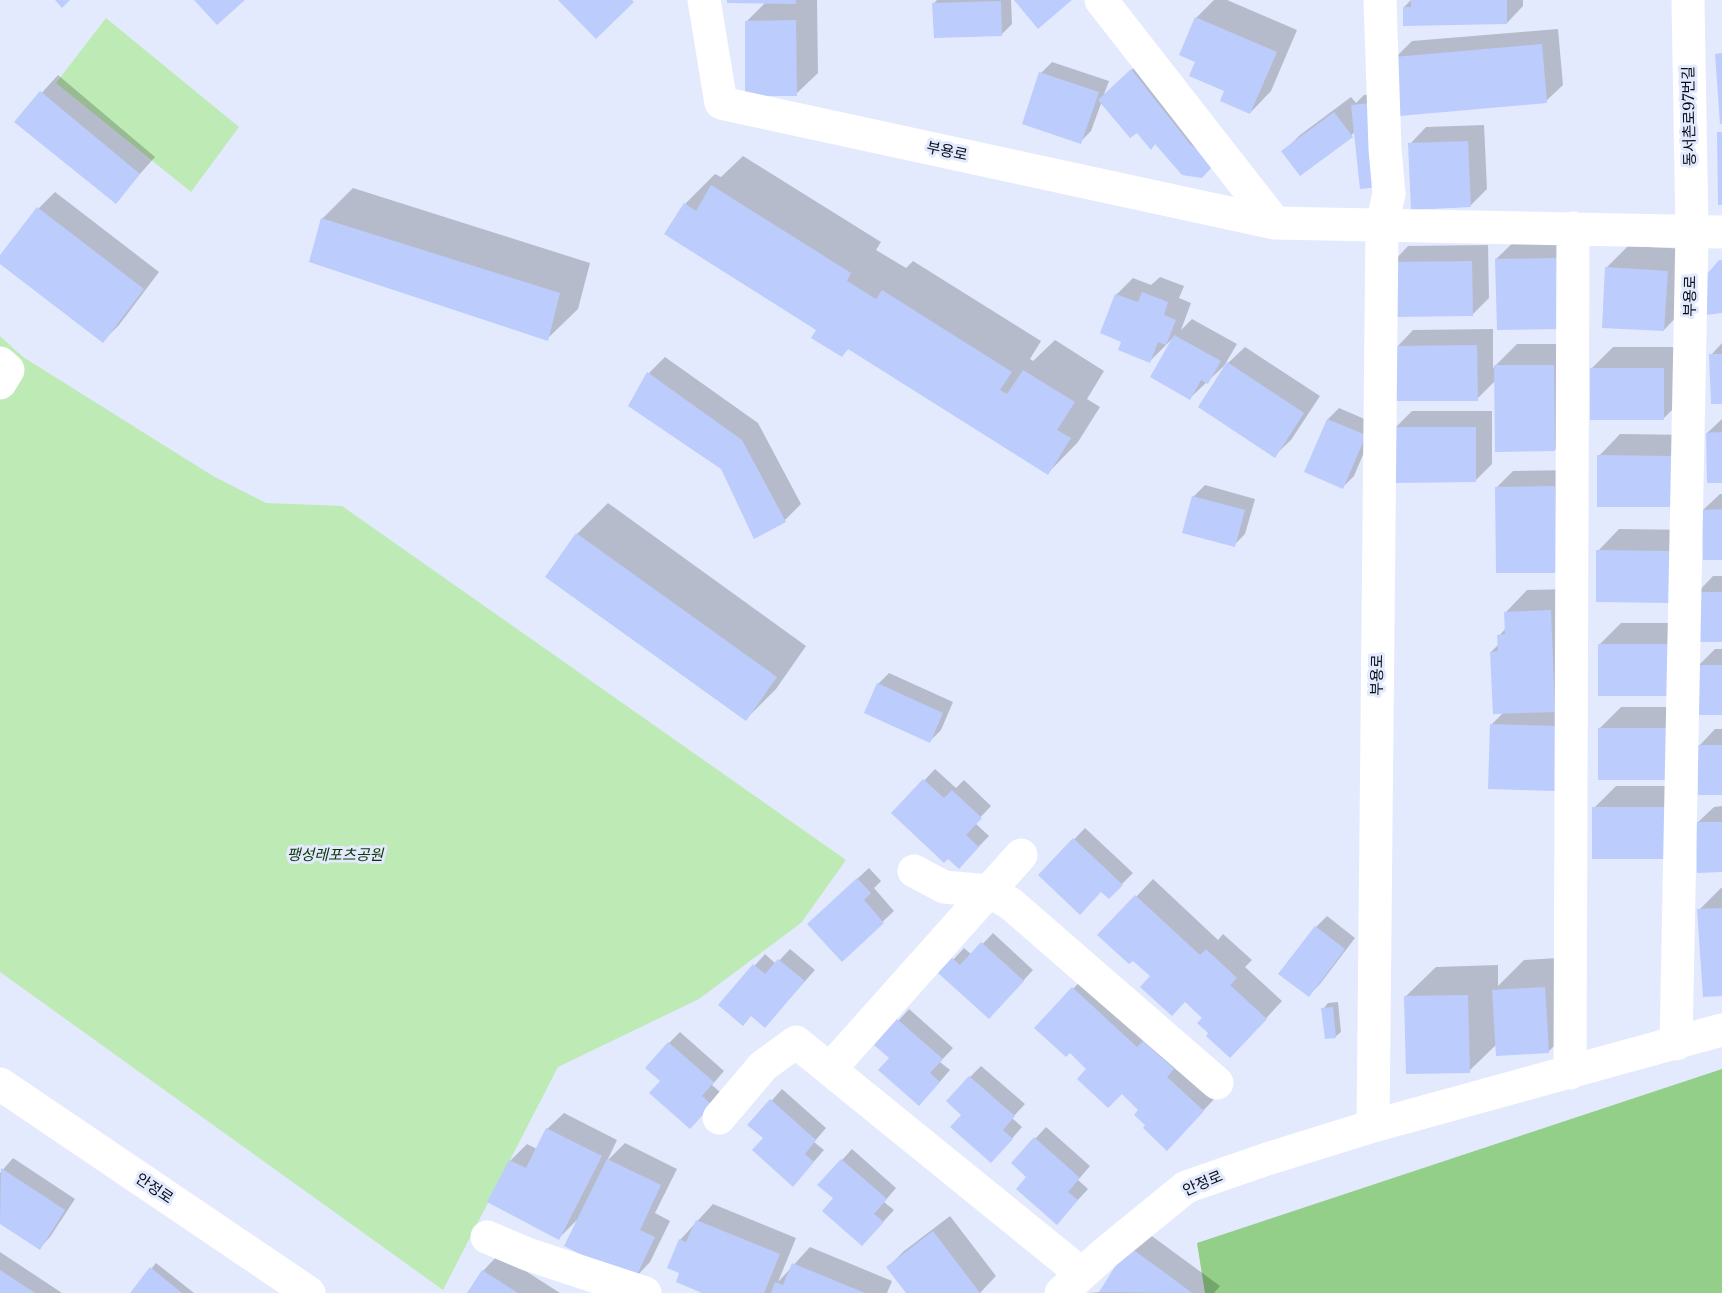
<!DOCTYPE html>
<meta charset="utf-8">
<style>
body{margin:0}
canvas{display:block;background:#e3eafe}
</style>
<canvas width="1722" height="1293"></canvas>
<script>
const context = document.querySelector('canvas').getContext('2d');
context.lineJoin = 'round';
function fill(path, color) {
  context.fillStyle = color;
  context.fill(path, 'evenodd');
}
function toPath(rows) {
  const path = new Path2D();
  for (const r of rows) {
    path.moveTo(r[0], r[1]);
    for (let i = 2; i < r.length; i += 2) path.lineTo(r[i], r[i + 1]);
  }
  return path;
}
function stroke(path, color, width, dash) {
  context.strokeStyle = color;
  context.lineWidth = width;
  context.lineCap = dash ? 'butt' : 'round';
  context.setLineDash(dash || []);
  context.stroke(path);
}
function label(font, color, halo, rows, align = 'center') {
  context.font = font + ' "Libre Baskerville","Noto Sans KR",serif';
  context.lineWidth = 6;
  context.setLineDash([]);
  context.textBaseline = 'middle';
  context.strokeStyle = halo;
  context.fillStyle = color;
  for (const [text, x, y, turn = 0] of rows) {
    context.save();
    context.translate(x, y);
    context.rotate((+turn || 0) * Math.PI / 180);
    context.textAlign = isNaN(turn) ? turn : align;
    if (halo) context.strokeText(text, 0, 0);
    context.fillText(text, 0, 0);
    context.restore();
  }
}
fill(toPath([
 [106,18,239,127,191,192,56,83],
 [0,336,23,357,213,476,266,503,342,506,846,860,801,923,699,999,558,1067,443,1290,0,972]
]), '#beeab6');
fill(toPath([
 [1722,1069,1722,1293,1205,1293,1197,1243]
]), '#93cf88');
fill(toPath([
 [728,0,817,0,818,73,796,94,746,22,766,2],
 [937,0,1011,0,1012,24,1001,35,934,3],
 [1214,0,1227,0,1297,30,1271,91,1250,113,1197,61,1196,18],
 [1411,0,1523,0,1523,6,1507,23,1404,7],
 [1558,29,1563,85,1546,101,1395,58,1412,41],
 [1142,60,1213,166,1202,177,1156,143,1151,148,1138,131,1102,101,1091,131,1080,142,1041,73,1052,62,1109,81,1103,97],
 [58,75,155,157,115,202,16,121],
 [1382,93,1352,135,1283,152,1300,135,1351,97,1356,103,1364,95],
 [1484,125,1487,189,1470,206,1410,144,1426,127],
 [743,156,881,242,876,250,906,268,913,261,1041,341,1030,359,1033,361,1055,340,1104,371,1087,399,1100,407,1078,442,1048,473,849,348,842,355,819,329,685,204,715,174,721,177],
 [353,188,590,263,578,309,547,339,322,219],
 [55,192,159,272,119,325,103,341,0,262,0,258,39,208],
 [1579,237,1581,306,1496,259,1518,238],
 [1488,245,1489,298,1472,315,1392,263,1408,246],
 [1628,246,1689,249,1685,308,1664,330,1606,268],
 [1160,277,1184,286,1179,298,1191,303,1181,330,1192,319,1237,344,1224,366,1190,398,1152,376,1176,335,1150,361,1122,341,1116,295,1133,278,1151,285],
 [1493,329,1493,368,1517,344,1575,344,1576,428,1555,450,1496,380,1477,399,1397,347,1413,330],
 [1722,343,1722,402,1711,355],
 [1245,347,1320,396,1291,440,1274,456,1227,364],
 [1613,347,1685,347,1685,397,1663,419,1591,369],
 [665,357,758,423,801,504,785,520,723,468,649,373],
 [1339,408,1376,424,1354,476,1343,487,1306,471,1328,419],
 [1412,411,1492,411,1492,464,1475,481,1395,428],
 [1722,419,1722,481,1707,433],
 [1620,434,1692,435,1692,484,1599,456],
 [1571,470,1556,571,1497,487,1513,471],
 [1205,485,1255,499,1245,534,1234,545,1184,532,1194,496],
 [1720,494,1722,494,1722,558,1703,510],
 [608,503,806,646,776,689,746,719,547,577,577,534],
 [1619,529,1691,530,1691,579,1598,551],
 [1713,576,1722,576,1722,640,1697,593],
 [1572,589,1577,768,1491,725,1504,712,1491,652,1499,644,1499,636,1506,628,1506,612,1527,590],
 [1621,623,1693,623,1694,673,1600,644],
 [1715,649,1722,649,1722,713,1698,666],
 [889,673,953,702,941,730,930,741,878,684],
 [1621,707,1693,707,1693,757,1599,729],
 [1715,729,1722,729,1722,793,1699,746],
 [935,769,956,788,964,780,991,806,975,823,989,836,959,867,894,813],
 [1616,786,1687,786,1688,836,1594,808],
 [1722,806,1722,871,1697,823,1714,807],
 [1085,828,1133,873,1109,897,1101,891,1040,875],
 [869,868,881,881,874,888,894,911,842,960,820,913],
 [1153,879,1218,940,1223,934,1252,960,1245,967,1282,1001,1246,1040,1210,1033,1204,1017,1185,1000,1152,976,1133,959,1100,935],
 [1721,888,1722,888,1722,994,1699,910],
 [1327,916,1355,938,1320,984,1309,995,1316,927],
 [993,933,1033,970,1000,1006,941,973,964,948,972,955],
 [790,949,815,970,765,1026,752,1015,720,1005,765,954,776,964],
 [1575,957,1579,1021,1548,1052,1497,1044,1469,1071,1405,997,1436,967,1498,965,1498,986,1524,960],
 [1090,971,1219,1094,1183,1132,1147,1125,1141,1110,1122,1093,1089,1068,1070,1051,1036,1028],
 [1338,1002,1341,1032,1335,1037,1323,1009,1328,1003],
 [909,1009,953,1048,940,1062,950,1070,930,1093,876,1045],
 [680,1032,724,1071,712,1085,721,1093,701,1116,662,1081,669,1043],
 [981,1066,1025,1104,1012,1118,1022,1127,1002,1150,963,1115,970,1077],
 [782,1089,826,1128,814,1142,824,1150,803,1174,750,1125],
 [564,1113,617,1140,607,1161,625,1143,677,1169,655,1213,670,1221,650,1262,634,1279,580,1217,559,1238,510,1161,527,1144,537,1149,547,1129],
 [1046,1127,1090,1166,1078,1180,1088,1189,1067,1212,1013,1163],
 [852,1149,896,1188,884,1202,894,1210,873,1233,835,1198,842,1160],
 [13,1158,75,1199,50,1237,40,1248,0,1222,0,1173],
 [713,1204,796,1238,778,1282,810,1247,892,1281,887,1293,706,1293,681,1272,680,1240],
 [950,1216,996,1276,980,1293,907,1293,888,1267,904,1251],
 [1145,1231,1220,1286,1214,1293,1088,1293,1101,1292],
 [0,1252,62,1293,0,1293],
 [499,1254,560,1293,469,1293,483,1271],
 [156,1263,194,1293,132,1293]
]), '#0003');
fill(toPath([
 [55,0,70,0,62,8],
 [194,0,245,0,217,25],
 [558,0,632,0,634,2,596,39],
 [727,0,796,0,796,4,727,3],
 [1014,0,1072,0,1038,29],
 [1411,0,1507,0,1507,24,1403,26,1403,7,1411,7],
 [1001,1,1002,36,934,38,932,3],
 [1195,17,1277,52,1250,114,1220,101,1224,91,1189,76,1195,62,1179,55],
 [796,20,797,96,745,96,745,21],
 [1542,44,1547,103,1399,116,1394,57],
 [1722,53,1722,124,1720,124,1715,54],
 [1131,69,1190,144,1214,164,1202,178,1182,175,1155,144,1151,150,1137,133,1130,138,1098,100],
 [1039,72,1099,92,1081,144,1022,124],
 [40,91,140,174,116,204,14,122],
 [1371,103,1380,187,1360,189,1351,105],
 [1334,112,1353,137,1300,176,1281,151],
 [1717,132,1722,132,1722,205,1718,205],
 [1468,141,1471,207,1411,210,1408,143],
 [711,185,851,273,847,281,876,299,882,290,1012,372,1000,390,1007,394,1023,370,1075,402,1057,430,1071,438,1048,475,848,349,842,357,811,338,816,330,664,234,684,203,696,211],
 [37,207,144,289,103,343,0,264,0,255],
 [321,218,560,293,548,341,309,262],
 [1558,258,1560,329,1497,330,1495,259],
 [1719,260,1722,260,1722,313,1706,315,1707,274],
 [1472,261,1473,316,1391,317,1390,262],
 [1605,267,1668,271,1664,331,1602,328],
 [1142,292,1168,302,1164,315,1176,320,1166,345,1158,342,1150,363,1118,350,1121,342,1100,333,1115,294,1138,302],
 [1174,335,1221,361,1208,384,1201,380,1190,400,1150,377],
 [1477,345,1478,401,1396,401,1395,346],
 [1709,354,1722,354,1722,404,1711,404],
 [1227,362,1304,413,1275,458,1198,407],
 [1494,365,1554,365,1555,451,1495,452],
 [1590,368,1664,368,1664,420,1590,420],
 [647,372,742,440,786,522,754,539,721,469,628,406],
 [1327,419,1366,435,1343,489,1304,472],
 [1394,427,1476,427,1476,482,1394,483],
 [1722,432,1722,483,1707,483,1706,433],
 [1597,455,1671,456,1671,507,1597,507],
 [1555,486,1556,573,1496,573,1495,487],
 [1192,496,1245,510,1235,547,1182,533],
 [1722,509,1722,560,1703,560,1701,510],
 [576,533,777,677,746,721,545,577],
 [1596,550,1670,551,1670,603,1596,602],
 [1695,592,1722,592,1722,642,1696,642],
 [1551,610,1555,712,1493,714,1490,652,1498,651,1497,635,1505,634,1504,612],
 [1598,644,1672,644,1673,696,1598,696],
 [1696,665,1722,665,1722,715,1697,715],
 [877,683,943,713,930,743,864,713],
 [1490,724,1557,726,1556,791,1488,789],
 [1598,728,1671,728,1672,780,1598,780],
 [1697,745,1722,745,1722,795,1698,795],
 [923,779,944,798,952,790,982,818,966,835,979,847,959,869,948,859,944,863,891,813],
 [1592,807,1666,807,1667,859,1592,859],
 [1696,822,1722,822,1722,872,1697,873],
 [1073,838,1123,885,1109,899,1101,892,1080,915,1038,875],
 [857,878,871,893,864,900,884,923,842,962,807,924],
 [1135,895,1200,955,1206,949,1237,978,1230,985,1267,1019,1230,1058,1206,1036,1208,1033,1197,1023,1202,1018,1185,1002,1172,1016,1140,987,1150,976,1133,961,1129,964,1097,935],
 [1722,908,1722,996,1703,997,1697,909],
 [1315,926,1345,949,1309,997,1278,974],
 [981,942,1024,981,989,1019,938,973,952,958,960,965],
 [778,959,805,981,765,1028,751,1016,743,1026,718,1005,753,964,765,974],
 [1072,987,1137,1047,1143,1041,1174,1069,1167,1077,1204,1111,1167,1151,1143,1128,1145,1125,1134,1115,1138,1110,1122,1094,1108,1108,1077,1079,1086,1069,1070,1053,1066,1057,1034,1028],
 [1545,987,1549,1053,1496,1056,1492,990],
 [1468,995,1470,1073,1406,1074,1404,996],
 [1333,1007,1336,1038,1325,1039,1321,1008],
 [897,1019,943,1059,930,1073,940,1082,919,1106,878,1070,889,1058,874,1045],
 [668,1042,714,1082,702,1096,712,1105,690,1129,649,1093,660,1081,645,1068],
 [969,1076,1015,1116,1003,1130,1013,1139,991,1163,950,1127,961,1115,946,1101],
 [770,1099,816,1140,805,1154,814,1162,793,1187,752,1150,763,1138,747,1125],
 [546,1128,602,1156,559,1240,487,1202,509,1160,526,1168],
 [1034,1137,1080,1178,1068,1192,1078,1200,1057,1225,1016,1189,1026,1177,1011,1163],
 [607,1159,661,1185,640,1230,655,1237,634,1281,564,1246],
 [841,1159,887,1199,874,1214,884,1222,862,1246,822,1211,833,1198,817,1185],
 [1,1168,65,1210,40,1250,0,1224],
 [696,1220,780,1254,764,1293,702,1293,676,1282,679,1273,667,1268,679,1239,686,1242],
 [933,1231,980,1293,906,1293,886,1267],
 [1128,1246,1168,1275,1192,1293,1099,1292],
 [792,1263,865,1293,771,1293,775,1282,783,1285],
 [150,1267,182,1293,130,1293],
 [0,1270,35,1293,0,1293],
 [482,1270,518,1293,467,1293]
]), '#bcccfc');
stroke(toPath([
 [704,0,721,103,1275,223,1722,232],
 [1101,0,1275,223],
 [0,363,8,370,0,383],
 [914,871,944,887,989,891,1011,904,1217,1083],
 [1676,1044,1692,232,1688,0],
 [830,1069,1021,855],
 [1570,1073,1573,228],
 [719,1118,763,1066,796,1042,1082,1274],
 [1373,1126,1382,224,1389,194,1385,149,1380,0],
 [487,1237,527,1254,645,1293],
 [1061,1293,1104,1254,1186,1187,1267,1159,1373,1126,1722,1030]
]), '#fff', 33);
stroke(toPath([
 [0,1084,309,1293]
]), '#fff', 33);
label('15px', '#080c16', '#e3eafe', [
 ["동서촌로97번길",1690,116,-91],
 ["부용로",947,152,12],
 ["부용로",1691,296,-89],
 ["부용로",1378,675,-89],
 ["안정로",1203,1184,-23],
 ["안정로",154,1189,34]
]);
label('italic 15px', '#0d3505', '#e3eafe', [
 ["팽성레포츠공원",335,856]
]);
</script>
